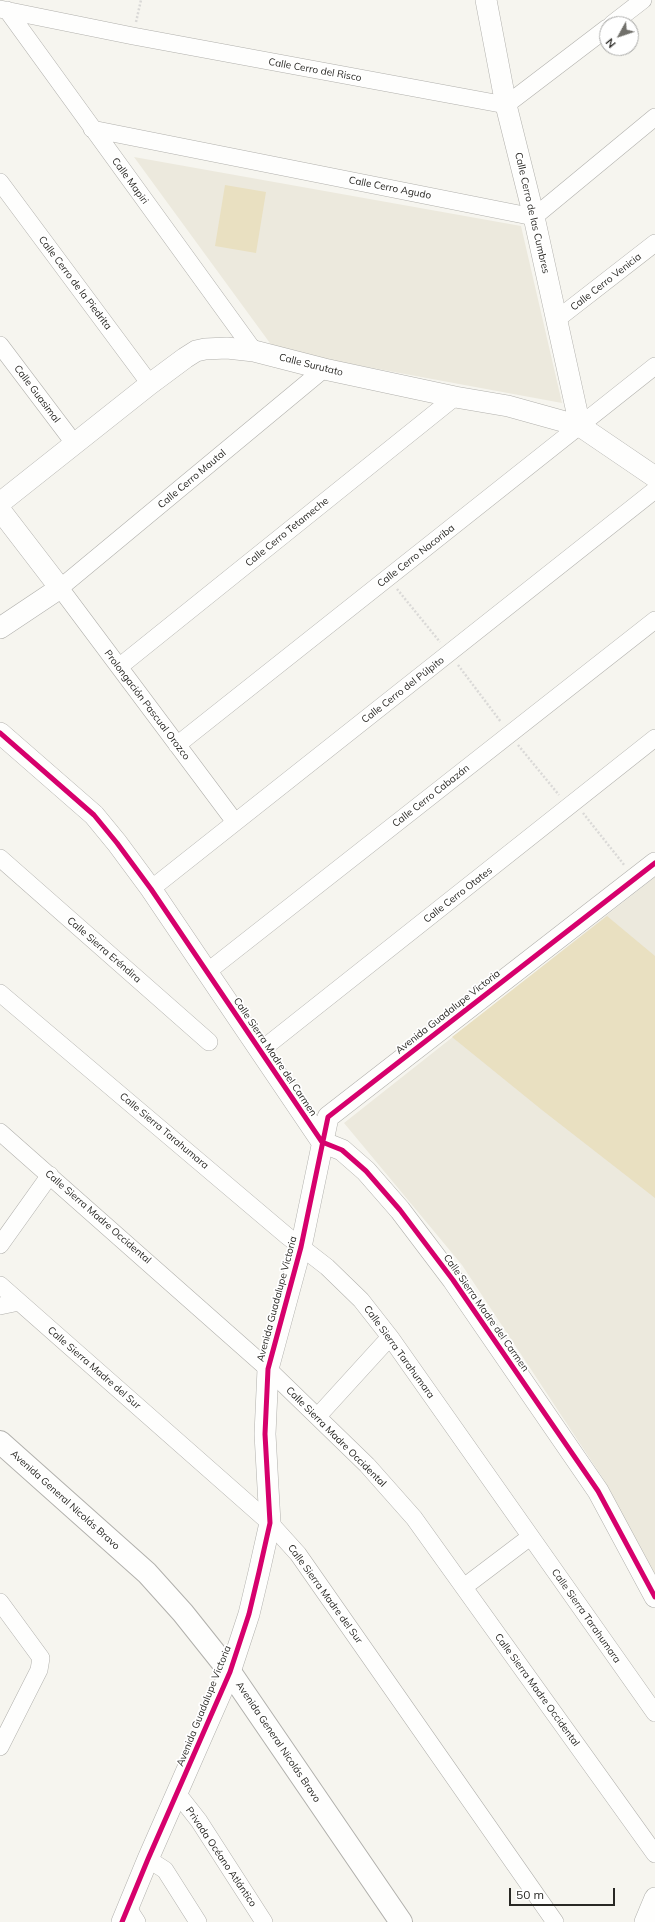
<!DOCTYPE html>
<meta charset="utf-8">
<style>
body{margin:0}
#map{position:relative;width:655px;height:1922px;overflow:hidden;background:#f6f5ef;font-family:Mulish,sans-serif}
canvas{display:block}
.north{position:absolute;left:599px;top:16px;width:40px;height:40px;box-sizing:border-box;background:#fff;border:1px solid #a9a9a7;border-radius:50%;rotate:230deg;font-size:11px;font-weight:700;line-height:16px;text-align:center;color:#292824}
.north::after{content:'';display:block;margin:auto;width:14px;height:18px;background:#71706b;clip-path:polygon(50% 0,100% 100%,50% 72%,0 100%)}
.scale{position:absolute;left:509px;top:1888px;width:106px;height:18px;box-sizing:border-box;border:2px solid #292824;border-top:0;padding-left:5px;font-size:12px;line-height:14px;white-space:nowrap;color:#292824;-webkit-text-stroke:3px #fff;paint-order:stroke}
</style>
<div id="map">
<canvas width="655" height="1922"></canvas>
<div class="north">N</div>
<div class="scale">50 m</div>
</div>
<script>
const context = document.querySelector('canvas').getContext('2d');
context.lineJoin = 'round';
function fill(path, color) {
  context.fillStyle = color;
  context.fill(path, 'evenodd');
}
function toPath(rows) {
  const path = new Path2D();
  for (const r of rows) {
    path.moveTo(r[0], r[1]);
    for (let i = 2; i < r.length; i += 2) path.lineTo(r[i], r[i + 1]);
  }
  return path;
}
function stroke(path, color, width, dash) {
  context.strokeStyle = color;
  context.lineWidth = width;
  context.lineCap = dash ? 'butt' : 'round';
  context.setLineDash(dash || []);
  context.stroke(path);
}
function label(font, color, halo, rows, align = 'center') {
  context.font = font + ' Mulish,sans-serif';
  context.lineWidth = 3.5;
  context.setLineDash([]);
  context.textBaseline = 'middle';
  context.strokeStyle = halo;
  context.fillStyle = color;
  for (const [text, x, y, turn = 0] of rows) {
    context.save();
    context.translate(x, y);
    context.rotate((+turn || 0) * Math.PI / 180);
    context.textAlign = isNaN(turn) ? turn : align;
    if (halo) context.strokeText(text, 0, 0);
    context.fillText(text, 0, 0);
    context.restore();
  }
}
fill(toPath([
 [134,157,521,226,562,403,275,350],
 [655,877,655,1575,604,1480,462,1265,344,1123]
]), '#ece9dd');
fill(toPath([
 [225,185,266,192,256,253,215,246],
 [607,916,655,956,655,1198,542,1110,452,1037]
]), '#e9e0c1');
const minor = toPath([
 [0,9,133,36,506,105,607,28],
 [7,10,254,351],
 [612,24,643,0],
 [92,129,534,217,655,117],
 [0,182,150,384],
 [556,320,655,243],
 [0,345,74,443],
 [119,667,455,397],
 [177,745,655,366],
 [235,822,60,588,324,369],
 [0,858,209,1042],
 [151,889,655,490],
 [207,972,655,620],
 [0,993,287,1236,327,1267,361,1300,390,1337,655,1713],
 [260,1051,655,738],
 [0,1132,268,1369,367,1465,414,1518,655,1854],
 [0,1245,50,1175],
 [0,1285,270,1523,298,1554,555,1922],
 [0,1306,19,1302],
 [318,1416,390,1337],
 [464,1587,530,1537],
 [0,1602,41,1658,39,1670,0,1747],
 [177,1793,199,1821,264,1922],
 [148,1859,165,1870,198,1922],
 [128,1908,137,1922]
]);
const tertiary = toPath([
 [486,0,506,105,534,217,580,426],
 [0,503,150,384,185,358,196,351,205,349,227,348,254,351,324,369,455,397,508,406,580,426,655,477],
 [0,510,60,588,0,628],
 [0,733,94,815,117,843,151,889,322,1142,342,1150,366,1171,400,1210,453,1280,598,1491,655,1597],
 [122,1922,148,1859,230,1672,249,1614,259,1572,270,1523,265,1434,268,1369,301,1247,328,1117,655,863],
 [645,1922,655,1898]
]);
const secondary = toPath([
 [0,1442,147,1573,183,1613,230,1672,401,1922]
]);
stroke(minor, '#b1b0ac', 18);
stroke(tertiary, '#b1b0ac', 22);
stroke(secondary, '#b1b0ac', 24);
stroke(toPath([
 [136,22,141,0],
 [397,589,440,642],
 [458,665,501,722],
 [518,745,559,795],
 [583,813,625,866]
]), '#dad9d7', 2.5, [2, 2]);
stroke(minor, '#fefefd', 17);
stroke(tertiary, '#fefefd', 21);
stroke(secondary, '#fefefd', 22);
stroke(toPath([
 [0,733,94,815,117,843,151,889,322,1142,342,1150,366,1171,400,1210,453,1280,598,1491,655,1597],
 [122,1922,148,1859,230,1672,249,1614,259,1572,270,1523,265,1434,268,1369,301,1247,328,1117,655,863]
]), '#d6006c', 5);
label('10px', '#292824', '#fff', [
 ["Calle Cerro del Risco",315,70,10],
 ["Calle Mapiri",130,181,54],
 ["Calle Cerro Agudo",390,188,11],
 ["Calle Cerro de las Cumbres",532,213,77],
 ["Calle Cerro Venicia",606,282,-38],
 ["Calle Cerro de la Piedrita",75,283,53],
 ["Calle Surutato",311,365,14],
 ["Calle Guasimal",37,394,53],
 ["Calle Cerro Mautal",192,479,-40],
 ["Calle Cerro Tetameche",287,532,-39],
 ["Calle Cerro Nacoriba",416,556,-38],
 ["Calle Cerro del Púlpito",403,690,-38],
 ["Prolongación Pascual Orozco",147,705,53],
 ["Calle Cerro Cabazán",431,796,-38],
 ["Calle Cerro Otates",458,895,-38],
 ["Calle Sierra Eréndira",104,950,41],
 ["Avenida Guadalupe Victoria",448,1012,-38],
 ["Calle Sierra Madre del Carmen",275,1057,56],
 ["Calle Sierra Tarahumara",164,1131,40],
 ["Calle Sierra Madre Occidental",98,1217,41],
 ["Avenida Guadalupe Victoria",277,1299,-75],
 ["Calle Sierra Madre del Carmen",486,1313,55],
 ["Calle Sierra Tarahumara",399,1352,54],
 ["Calle Sierra Madre del Sur",94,1368,41],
 ["Calle Sierra Madre Occidental",336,1437,45],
 ["Avenida General Nicolás Bravo",65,1500,42],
 ["Calle Sierra Madre del Sur",325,1594,54],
 ["Calle Sierra Tarahumara",586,1616,55],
 ["Calle Sierra Madre Occidental",537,1690,54],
 ["Avenida Guadalupe Victoria",204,1706,-68],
 ["Avenida General Nicolás Bravo",278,1742,56],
 ["Privada Océano Atlántico",221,1857,56]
]);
</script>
